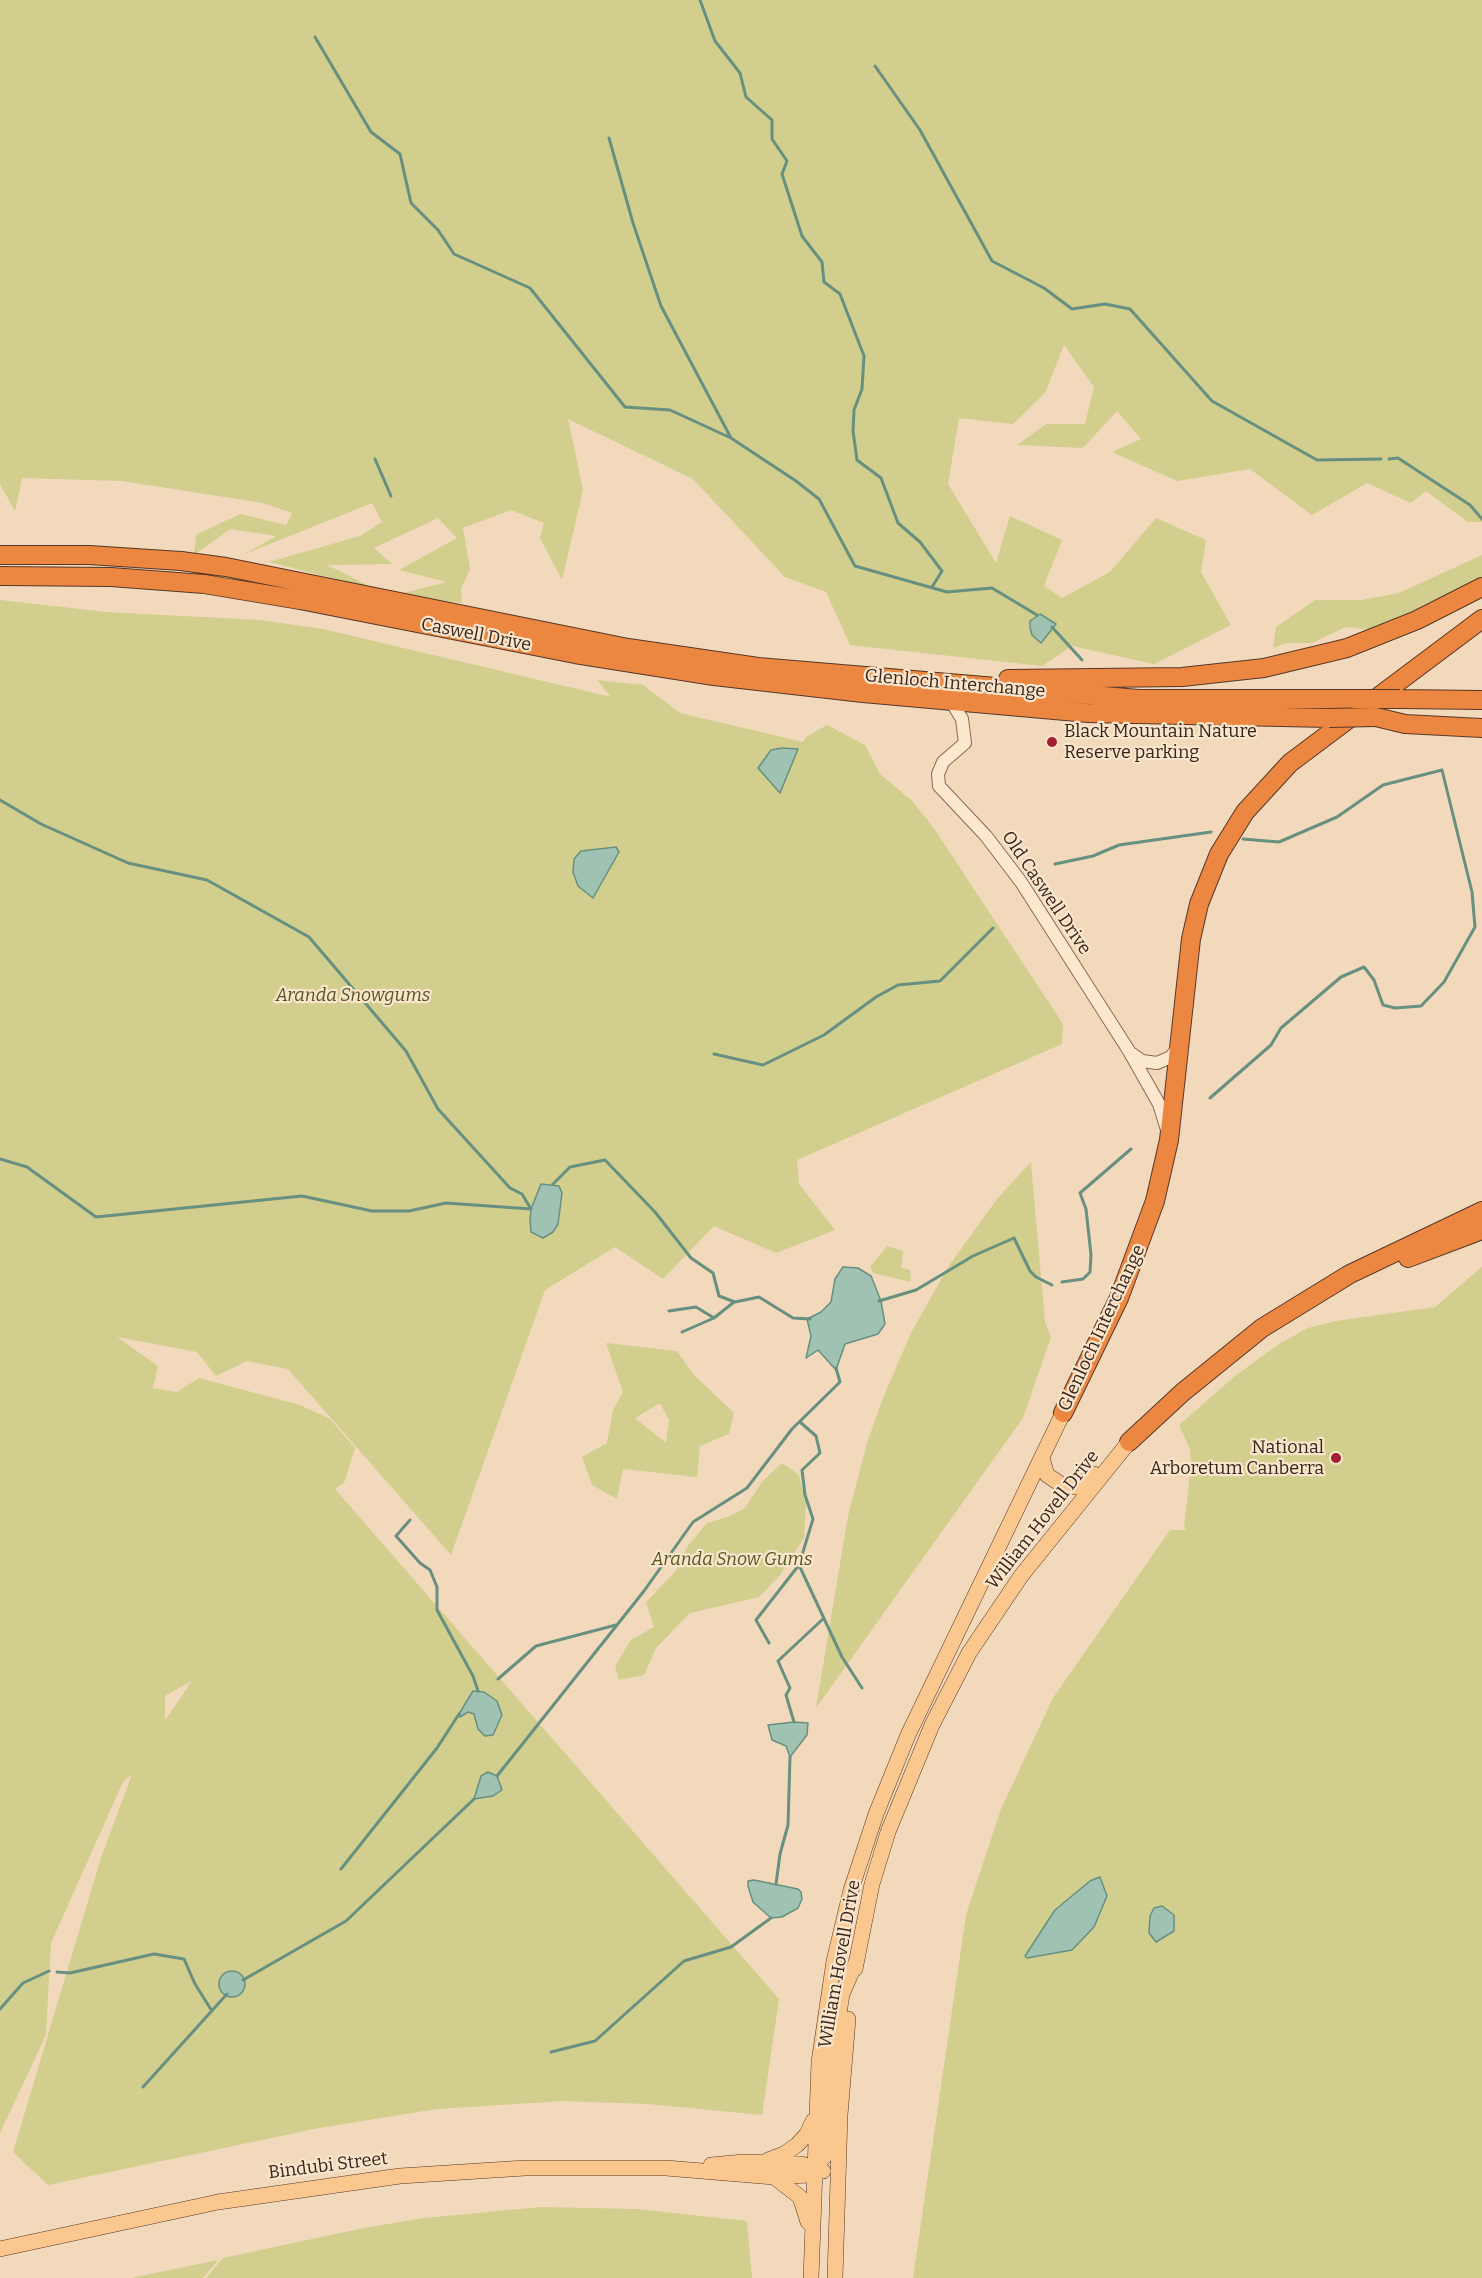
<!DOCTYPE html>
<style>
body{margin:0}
canvas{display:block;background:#f2d9bb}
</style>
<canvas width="1482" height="2278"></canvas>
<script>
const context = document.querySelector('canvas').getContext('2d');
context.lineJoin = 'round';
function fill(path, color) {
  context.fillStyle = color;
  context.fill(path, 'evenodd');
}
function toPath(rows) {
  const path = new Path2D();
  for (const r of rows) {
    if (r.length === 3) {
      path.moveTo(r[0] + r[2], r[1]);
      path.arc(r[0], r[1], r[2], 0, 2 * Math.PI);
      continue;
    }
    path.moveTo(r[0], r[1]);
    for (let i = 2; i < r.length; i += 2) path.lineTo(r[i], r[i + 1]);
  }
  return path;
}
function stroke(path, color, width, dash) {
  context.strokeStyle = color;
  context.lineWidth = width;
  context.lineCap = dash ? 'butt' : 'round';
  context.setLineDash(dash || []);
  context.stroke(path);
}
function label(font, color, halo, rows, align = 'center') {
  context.font = font + ' Bitter,serif';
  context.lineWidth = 4.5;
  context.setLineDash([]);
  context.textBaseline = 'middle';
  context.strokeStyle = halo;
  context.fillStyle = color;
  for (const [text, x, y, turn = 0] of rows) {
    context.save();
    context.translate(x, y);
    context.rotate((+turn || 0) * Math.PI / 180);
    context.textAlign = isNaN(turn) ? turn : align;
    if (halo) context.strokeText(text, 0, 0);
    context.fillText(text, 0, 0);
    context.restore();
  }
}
fill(toPath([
 [0,0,1482,0,1482,522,1468,522,1426,491,1411,503,1367,483,1312,515,1250,469,1177,481,1112,452,1141,439,1117,411,1083,448,1017,445,1046,424,1085,424,1094,387,1064,345,1045,393,1013,424,959,418,948,484,996,563,1010,516,1062,540,1044,586,1062,598,1110,572,1156,518,1206,540,1201,572,1231,625,1154,664,1072,646,1042,666,850,645,826,592,785,577,693,479,568,419,583,490,562,580,540,538,544,523,511,510,463,528,470,569,461,589,462,603,400,594,447,582,399,570,457,538,438,518,374,548,392,564,327,565,375,589,269,562,360,536,382,522,372,503,245,554,276,536,230,529,194,555,196,535,240,514,286,525,292,513,263,503,122,481,22,478,15,511,0,484],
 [1482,555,1482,578,1445,599,1371,630,1346,627,1312,643,1287,643,1273,648,1276,627,1315,600,1362,600,1399,593],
 [0,600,106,612,259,620,323,629,611,697,597,680,643,685,680,713,803,742,806,737,827,725,865,745,880,774,912,801,933,827,1063,1024,1062,1044,797,1160,799,1184,835,1230,776,1253,714,1226,663,1279,615,1247,545,1290,451,1555,288,1369,247,1361,216,1376,197,1352,117,1337,158,1366,153,1388,177,1392,199,1378,300,1405,330,1419,355,1448,344,1483,335,1489,779,1999,762,2115,648,2104,563,2101,437,2109,319,2128,48,2185,13,2152,101,1858,132,1774,123,1782,51,1943,46,2035,0,2133],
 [192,1681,166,1719,165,1719,165,1696],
 [1031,1162,1045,1322,1051,1337,1023,1418,816,1708,848,1516,867,1443,883,1398,911,1333,948,1267,997,1199],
 [887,1246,903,1251,901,1268,910,1270,911,1282,873,1273,870,1267],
 [1482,1267,1482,2278,913,2278,966,1915,1001,1809,1053,1698,1170,1530,1186,1530,1184,1526,1191,1466,1190,1449,1179,1425,1235,1376,1279,1344,1308,1328,1336,1321,1435,1307],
 [606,1343,677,1351,693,1374,734,1413,729,1434,700,1446,697,1477,623,1469,617,1499,592,1485,582,1457,607,1443,613,1410,623,1392],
 [660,1403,669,1420,666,1443,635,1418],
 [782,1463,799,1475,806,1505,804,1538,780,1575,759,1597,690,1613,656,1648,644,1675,619,1680,615,1666,631,1640,654,1627,646,1602,676,1571,687,1547,707,1523,728,1517,745,1508,762,1482],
 [541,2207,637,2209,747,2221,752,2278,206,2278,223,2258,364,2228,424,2218],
 [218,2260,203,2278,131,2278]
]), '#d1ce8e');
const water = toPath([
 [1040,614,1056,624,1041,643,1032,635,1030,627,1030,621,1040,614],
 [782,748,798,749,780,793,758,768,771,750,782,748],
 [616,847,619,852,593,898,578,886,573,872,574,859,581,851,616,847],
 [541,1184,559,1186,562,1193,558,1224,553,1232,543,1238,531,1232,530,1221,531,1209,541,1184],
 [843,1267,858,1268,871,1276,881,1301,885,1324,878,1334,845,1344,836,1370,818,1350,806,1358,811,1336,807,1319,821,1312,831,1302,835,1279,843,1267],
 [473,1691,484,1692,497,1701,502,1715,493,1735,485,1736,478,1729,474,1714,468,1712,460,1717,459,1714,473,1691],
 [794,1722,808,1723,807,1735,790,1757,786,1746,772,1740,768,1725,794,1722],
 [488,1772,497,1776,502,1790,493,1796,474,1799,481,1776,488,1772],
 [1100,1877,1107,1896,1094,1927,1072,1950,1027,1958,1025,1956,1055,1910,1090,1881,1100,1877],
 [754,1880,798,1889,801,1892,802,1899,798,1908,782,1917,771,1918,753,1902,748,1886,748,1881,754,1880],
 [1162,1906,1174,1915,1174,1931,1156,1942,1149,1933,1150,1916,1154,1908,1162,1906],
 [232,1984,13]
]);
fill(water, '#a0c2b3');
stroke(water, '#679080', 1.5);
stroke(toPath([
 [700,0,715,41,740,73,746,97,772,120,772,139,787,161,782,174,802,236,822,262,824,282,840,294,864,356,862,389,854,410,853,431,857,460,881,478,898,523,920,542,942,571,932,587],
 [315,37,371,132,400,154,411,203,438,230,454,254,530,288,625,407,670,410,731,438,796,481,819,499,855,566,947,592,992,588,1037,615],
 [875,66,920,130,992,261,1044,288,1072,309,1105,304,1130,309,1212,401,1317,460,1381,459],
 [609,138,633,223,661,306,731,438],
 [375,459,391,496],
 [1389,459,1398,458,1470,505,1482,519],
 [1052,627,1082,660],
 [0,800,41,824,128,863,207,880,309,937,406,1051,438,1109,510,1188,522,1194,531,1209],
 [1055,864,1093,856,1119,845,1211,832],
 [714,1054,763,1065,824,1035,876,997,898,985,940,981,993,928],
 [1210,1098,1271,1045,1281,1028,1341,977,1364,967,1374,980,1383,1005,1395,1008,1421,1006,1444,982,1475,927,1472,892,1442,770,1383,785,1337,817,1279,842,1243,839],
 [0,1159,27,1167,96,1217,302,1196,372,1211,409,1211,446,1203,531,1209],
 [553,1184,570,1167,605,1160,655,1212,691,1258,713,1273,719,1296,735,1302,759,1297,793,1318,810,1319],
 [1062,1282,1083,1279,1090,1272,1091,1255,1086,1209,1080,1193,1131,1149],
 [879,1301,916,1290,973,1256,1014,1238,1030,1271,1036,1277,1052,1285],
 [669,1311,696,1307,714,1318],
 [682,1332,714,1318,734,1302],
 [800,1422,816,1436,820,1453,802,1470,805,1495,813,1519,799,1565,842,1657,862,1688],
 [410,1520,396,1536,420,1563,430,1570,437,1587,437,1610,473,1676,478,1691],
 [769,1643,756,1620,799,1565],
 [498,1679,536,1646,616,1625],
 [794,1722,786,1695,790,1688,778,1661,824,1618],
 [497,1776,644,1591,693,1522,747,1488,792,1429,840,1382,836,1368],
 [341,1869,437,1748,459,1714],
 [776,1884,780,1854,788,1825,790,1757],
 [57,1972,70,1973,154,1954,184,1959,195,1984,212,2011],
 [243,1980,346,1921,474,1799],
 [0,2009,23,1983,49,1971],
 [551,2052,595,2041,684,1961,731,1947,771,1918],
 [143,2087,227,1994]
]), '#679080', 3);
const minor = toPath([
 [951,701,962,719,965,743,943,762,938,774,939,786,986,836,1021,882,1129,1051,1159,1104,1167,1130],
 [1132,1054,1142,1061,1157,1063,1171,1057,1178,1047]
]);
const major = toPath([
 [1042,1458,1047,1475,1065,1487,1077,1487,1094,1474],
 [855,1969,872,1884,888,1832,932,1725,969,1653,1021,1576,1129,1442],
 [768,2160,784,2154,797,2145,807,2134,813,2121],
 [711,2165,744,2162,802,2164,823,2171],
 [774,2177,800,2197,808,2222],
 [0,2249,218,2202,400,2176,525,2168,666,2168,774,2177,808,2175,825,2156,837,2026,842,1994,857,1960],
 [811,2278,819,2062,834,1961,851,1890,876,1814,908,1735,1063,1413],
 [835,2278,840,2115,848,2019]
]);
const highway = toPath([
 [0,555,89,555,181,561,226,567,628,648,758,667,1139,699,1354,699],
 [0,576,111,577,204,584,300,600,575,654,714,676,863,693,1088,713,1329,718],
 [1008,679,1182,677,1264,668,1347,648,1417,620,1482,587],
 [1400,699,1482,700],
 [1376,717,1405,724,1482,728],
 [1408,1258,1482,1230],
 [1063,1413,1119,1298,1155,1201,1169,1140,1191,939,1199,904,1219,854,1245,812,1290,763,1482,619],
 [1129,1442,1183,1392,1262,1328,1350,1274,1482,1211]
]);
stroke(minor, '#8b6853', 14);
stroke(major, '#573728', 16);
stroke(highway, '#573728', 20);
stroke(minor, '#fce8cf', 12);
stroke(major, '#fac88e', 15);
stroke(highway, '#ec8741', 18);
const highwayBridge = toPath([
 [1354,699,1400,699],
 [1329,718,1376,717]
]);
stroke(highwayBridge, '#573728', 20, []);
stroke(highwayBridge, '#ec8741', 18);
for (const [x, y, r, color] of [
 [1052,742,6,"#a01d32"],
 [1336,1458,6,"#a01d32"]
]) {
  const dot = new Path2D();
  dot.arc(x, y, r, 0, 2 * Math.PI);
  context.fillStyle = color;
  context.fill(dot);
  stroke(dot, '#f9e5cb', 2);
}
label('18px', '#38241a', '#f9e5cb', [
 ["Caswell Drive",476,635,11],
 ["Glenloch Interchange",955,684,5],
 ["Old Caswell Drive",1046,893,56],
 ["Glenloch Interchange",1102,1328,-65],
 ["William Hovell Drive",1043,1520,-52],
 ["William Hovell Drive",840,1964,-80],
 ["Bindubi Street",328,2166,-7]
]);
label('18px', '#38241a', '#f9e5cb', [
 ["Black Mountain Nature",1064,732],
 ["Reserve parking",1064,753],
 ["National",1324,1448,"right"],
 ["Arboretum Canberra",1324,1469,"right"]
], 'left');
label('italic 18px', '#51571e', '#f9e5cb', [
 ["Aranda Snowgums",353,996],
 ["Aranda Snow Gums",732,1560]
]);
</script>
